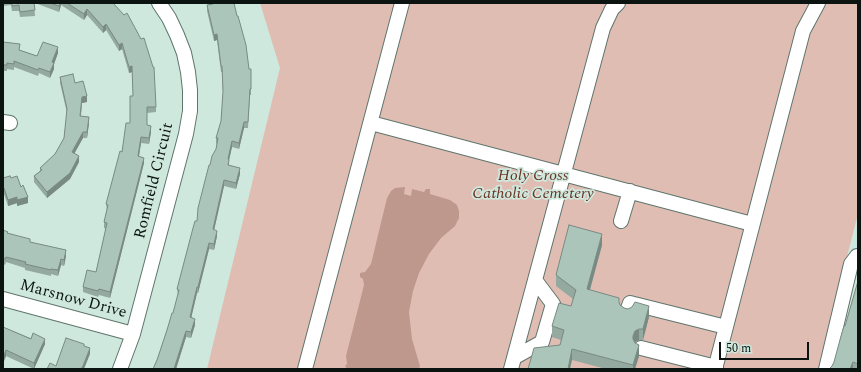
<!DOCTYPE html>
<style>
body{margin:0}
#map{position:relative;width:861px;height:372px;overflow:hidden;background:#cfe8dd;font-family:Spectral,serif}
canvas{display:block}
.frame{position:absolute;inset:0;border:4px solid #0b1410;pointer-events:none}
.scale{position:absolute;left:719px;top:342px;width:90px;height:18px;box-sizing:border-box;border:2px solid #0b1410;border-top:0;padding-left:5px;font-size:12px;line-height:14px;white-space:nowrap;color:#0b1410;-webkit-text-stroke:3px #cfe8dd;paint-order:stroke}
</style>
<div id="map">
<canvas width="861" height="372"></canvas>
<div class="frame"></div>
<div class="scale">50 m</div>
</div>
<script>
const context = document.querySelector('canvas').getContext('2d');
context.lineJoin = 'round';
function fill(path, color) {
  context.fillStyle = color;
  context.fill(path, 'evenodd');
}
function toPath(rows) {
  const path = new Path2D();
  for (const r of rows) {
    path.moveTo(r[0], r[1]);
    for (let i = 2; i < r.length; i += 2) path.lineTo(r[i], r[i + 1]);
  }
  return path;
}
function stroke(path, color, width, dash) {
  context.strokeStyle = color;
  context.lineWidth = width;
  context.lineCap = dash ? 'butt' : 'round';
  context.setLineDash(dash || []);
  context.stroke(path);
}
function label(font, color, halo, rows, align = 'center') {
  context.font = font + ' Spectral,serif';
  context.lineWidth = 3.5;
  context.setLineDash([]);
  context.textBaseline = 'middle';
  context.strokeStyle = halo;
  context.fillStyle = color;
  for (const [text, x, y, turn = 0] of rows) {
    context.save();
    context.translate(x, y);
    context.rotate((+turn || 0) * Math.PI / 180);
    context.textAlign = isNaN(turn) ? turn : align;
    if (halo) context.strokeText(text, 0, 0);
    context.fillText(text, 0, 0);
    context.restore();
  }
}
fill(toPath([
 [260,3,858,3,858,214,818,369,207,369,280,68]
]), '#e0bdb3');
fill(toPath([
 [405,187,404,194,411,196,412,189,424,192,426,189,430,189,430,194,450,200,457,205,459,211,459,218,455,226,441,238,429,254,419,273,413,291,409,312,412,339,420,366,419,369,347,369,345,366,347,364,346,356,364,285,363,279,360,277,360,273,365,272,371,264,387,198,391,191,395,188]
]), '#be988d');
const minor = toPath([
 [3,122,10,123],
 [371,123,752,224],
 [621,221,630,191],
 [3,299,133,334],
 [627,311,630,303,726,327],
 [641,348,716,367],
 [515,357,542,342,553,304,535,280],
 [120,369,133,334,186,134,190,111,190,90,188,72,184,53,177,35,169,18,159,3],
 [305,369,402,3],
 [511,369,603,28,612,9,618,3],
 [715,369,803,31,818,3],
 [826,369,851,264,857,256,858,256]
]);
stroke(minor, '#5f756c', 16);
stroke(minor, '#fff', 14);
fill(toPath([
 [3,3,34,3,35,16,20,17,19,11,12,11,11,5,3,6],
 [35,3,113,3,156,107,156,112,147,113,147,125,151,132,149,144,141,143,139,156,144,163,110,298,99,295,98,297,83,292,83,287,96,272,106,229,104,228,104,222,107,210,106,204,130,123,133,96,132,72,129,73,122,49,119,51,106,30,103,33,87,15,84,20,61,5,59,12],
 [212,3,234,3,249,69,251,69,251,95,250,95,248,128,244,128,239,149,232,147,229,160,229,166,240,174,236,189,224,186,214,230,217,236,214,250,209,249,198,293,197,293,191,318,195,325,191,338,186,337,176,369,153,369,157,360,173,313,178,295,177,289,197,221,210,165,216,149,217,144,216,143,216,138,221,121,223,93,222,72,221,72,217,40,214,41,207,11,207,5,212,4],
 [3,42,20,50,37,56,58,53,54,64,54,69,50,78,39,73,38,76,14,67,14,70,7,69,7,71,3,71],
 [60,77,75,83,87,102,82,103,81,116,89,123,87,138,83,138,74,153,79,162,70,179,47,198,34,182,34,176,40,171,40,168,55,154,64,138,67,113,60,83],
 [3,178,11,178,21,187,28,203,17,206,17,203,8,206,4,194,3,194],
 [3,230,8,233,66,256,64,266,61,265,58,276,51,274,51,276,25,270,25,268,6,262,5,265,3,264],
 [602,245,590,290,619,302,620,305,624,308,649,317,643,340,639,340,635,343,639,356,635,369,606,369,572,360,560,345,561,340,552,337,552,326,571,306,573,299,556,286,556,275],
 [858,281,858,369,830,369,832,366,834,362,845,326],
 [3,327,45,344,34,369,6,356,4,361,3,361]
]), '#94a9a0');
fill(toPath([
 [60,3,61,3,61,5,59,12,59,6],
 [87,9,87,15,84,20,84,14],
 [106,24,106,30,103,33,103,27],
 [217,34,217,40,214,41,214,35],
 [122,43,122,49,119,51,119,45],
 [58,47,58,53,54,64,54,69,50,78,50,72,52,62],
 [132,66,132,72,129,73,129,67],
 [87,96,87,102,82,103,80,122,82,97],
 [89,117,89,123,87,138,87,132],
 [244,122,244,128,239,149,239,143],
 [151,126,151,132,149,144,149,138],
 [83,132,83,138,72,158,72,152],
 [141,137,141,143,138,162,138,156],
 [232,141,232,147,228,165,228,159],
 [79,156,79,162,70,179,47,198,47,192],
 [144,158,144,163,110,298,110,292],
 [240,168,240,174,236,189,236,183],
 [224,180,224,186,213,235,213,229],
 [17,197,17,203,8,206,8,200],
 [28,197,28,203,17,206,17,200],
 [217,231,217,236,214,250,214,244],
 [602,234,602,245,587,300,587,289],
 [209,243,209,249,198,293,198,287],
 [66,250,66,256,64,266,64,260],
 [61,259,61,265,58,276,58,270],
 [197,287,197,293,190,323,190,317],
 [649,306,649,317,643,340,643,329],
 [195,319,195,325,191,338,191,332],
 [639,329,639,340,635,342,633,346,633,336,635,331],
 [186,331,186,337,176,369,174,369],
 [45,339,45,344,34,369,34,363],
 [639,345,639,356,635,369,633,369,633,365],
 [90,348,90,354,84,369,81,369],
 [572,349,572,360,570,369,568,369],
 [6,350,6,356,4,361,4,355],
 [853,362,853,369,850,369]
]), '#788a82');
const building = toPath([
 [12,3,34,3,35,10,20,12,19,5,12,6,12,3],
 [50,3,60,3,59,6,50,3],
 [67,3,113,3,124,15,127,13,141,39,144,38,153,67,154,67,156,107,147,107,147,125,151,126,149,138,141,137,138,156,144,158,110,292,99,289,98,291,83,287,87,270,96,272,107,223,104,222,108,205,106,204,120,151,122,152,126,123,130,123,130,96,133,96,132,66,129,67,122,43,119,45,106,24,103,27,87,9,84,14,67,3],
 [213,3,234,3,237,16,238,16,246,45,249,69,251,69,251,89,250,89,248,122,244,122,239,143,232,141,228,159,229,160,228,165,240,168,236,183,224,180,213,229,217,231,214,244,209,243,198,287,197,287,190,317,195,319,191,332,186,331,174,369,153,369,157,360,167,330,172,313,173,313,179,290,177,289,193,228,195,221,197,221,198,208,209,165,210,165,212,156,216,149,218,138,216,138,221,121,223,91,222,66,221,66,217,34,214,35,207,5,213,4,213,3],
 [3,42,20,44,19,50,37,56,43,42,58,47,52,62,54,63,50,72,39,68,38,70,14,61,14,64,7,63,7,65,3,65,3,42],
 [73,74,75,83,83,81,87,96,82,97,80,116,89,117,87,132,83,132,72,152,79,156,70,173,47,192,34,176,42,170,40,168,55,154,64,138,67,109,60,77,73,74],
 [10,176,11,178,17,176,21,187,23,185,28,197,17,200,17,197,8,200,4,188,3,188,3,178,10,176],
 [569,225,602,234,587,289,619,298,619,302,620,305,624,308,628,309,632,307,635,302,649,306,643,329,639,329,635,331,633,336,633,339,635,343,639,345,633,365,572,349,568,369,528,369,534,348,560,345,564,330,552,326,559,303,571,306,576,290,556,275,569,225],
 [3,230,8,232,7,233,30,239,30,242,66,250,64,260,61,259,58,270,51,269,51,270,25,264,26,262,6,257,5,259,3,258,3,230],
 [858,281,858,364,853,362,850,369,830,369,830,368,832,366,834,362,841,336,844,326,845,326,858,281],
 [3,327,31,339,33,333,45,339,34,363,6,350,4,355,3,355,3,327],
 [66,338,84,344,84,346,90,348,83,366,81,369,47,369,50,363,56,366,66,338]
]);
fill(building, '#acc5ba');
stroke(building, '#788a82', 1);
label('italic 16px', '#683425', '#cfe8dd', [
 ["Holy Cross",533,177],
 ["Catholic Cemetery",533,195]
]);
label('16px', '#0b1410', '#cfe8dd', [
 ["Romfield Circuit",155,181,-76],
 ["Marsnow Drive",73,300,15]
]);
</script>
